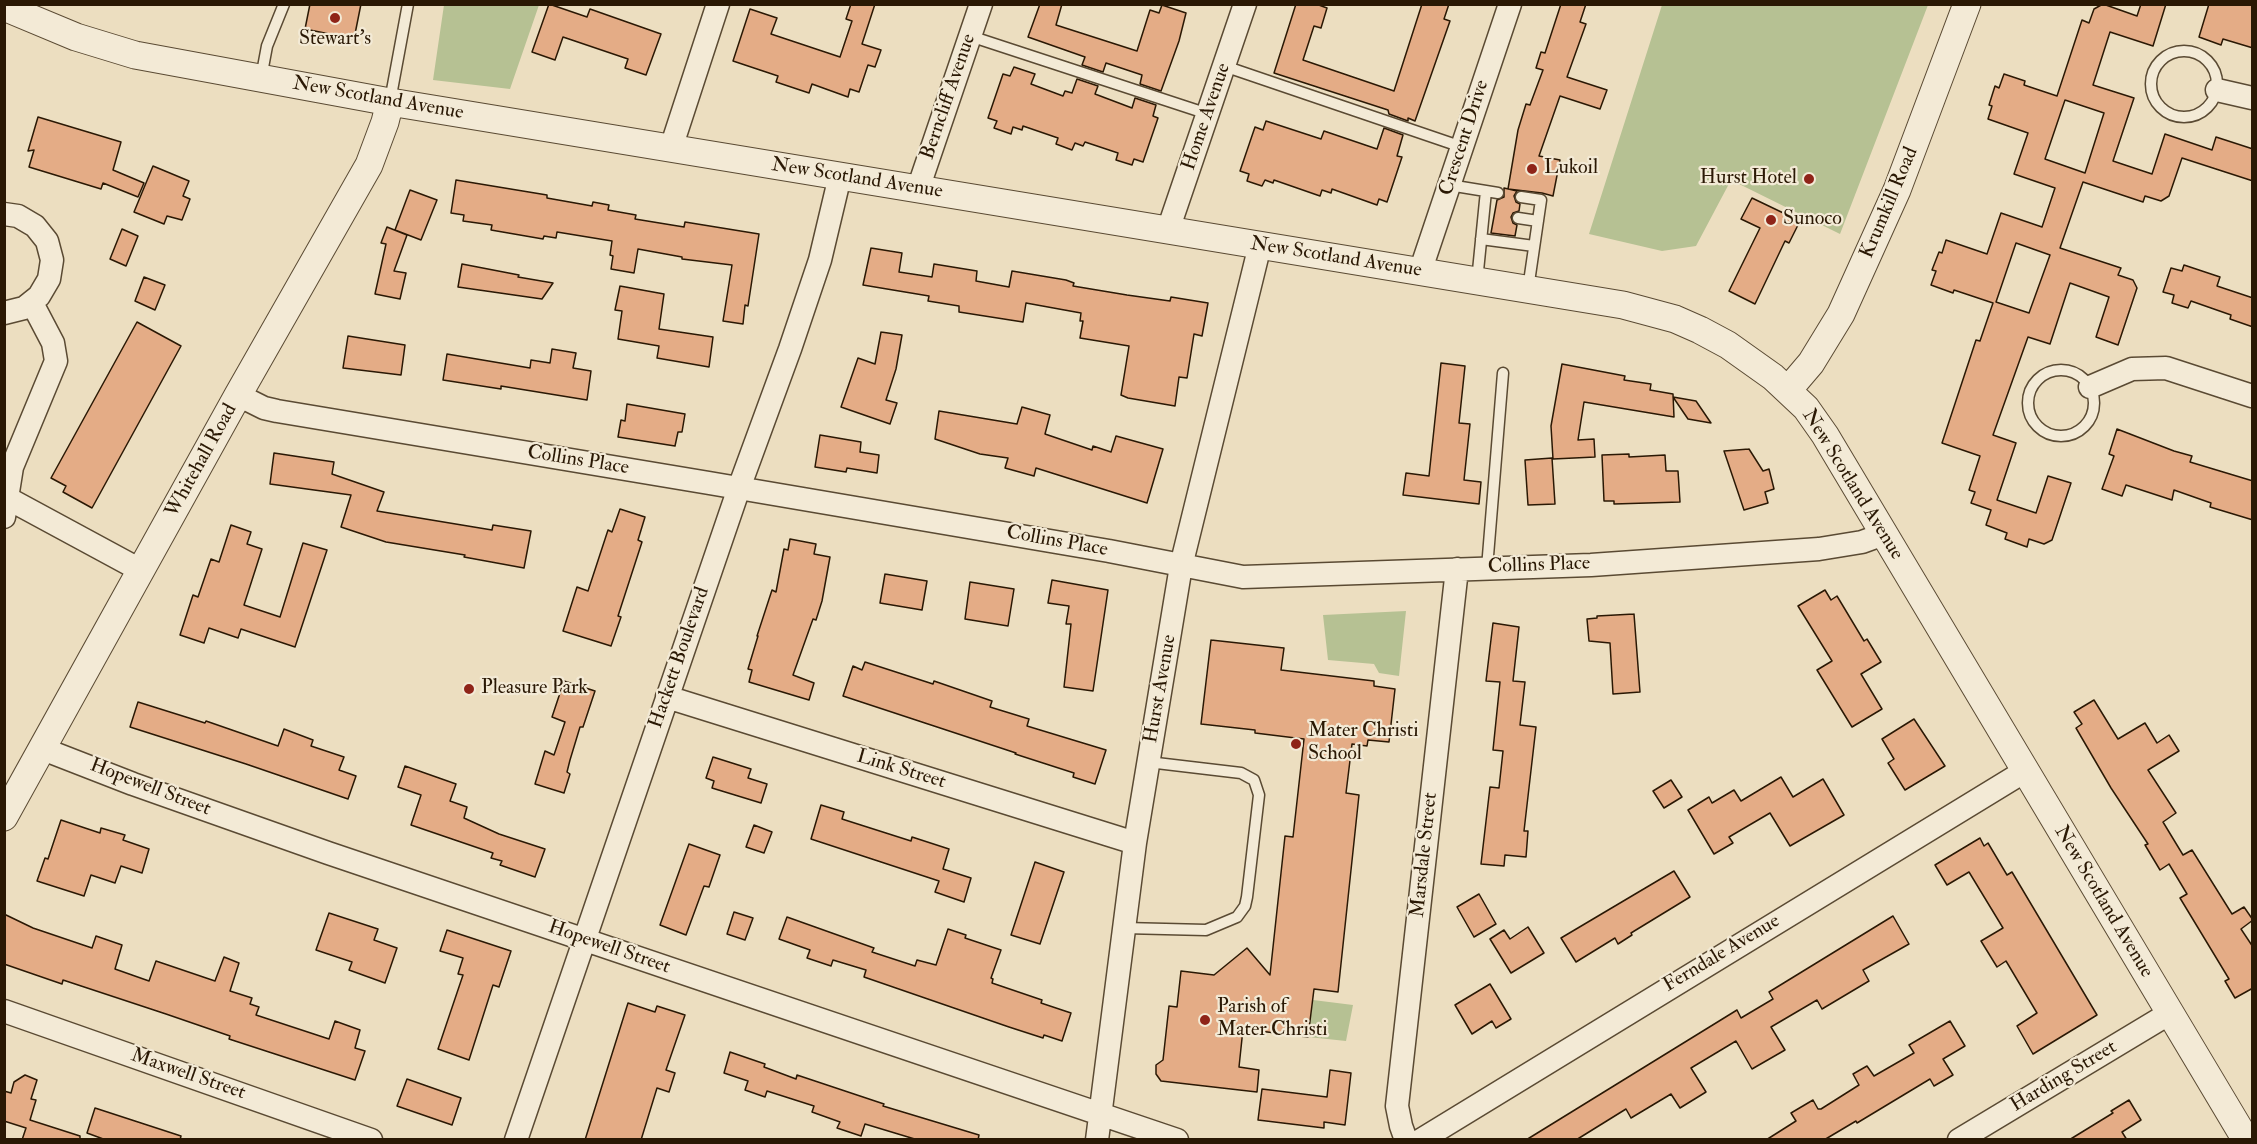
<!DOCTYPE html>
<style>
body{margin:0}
#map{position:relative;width:2257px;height:1144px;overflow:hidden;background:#ecdec0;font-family:"IM FELL Double Pica",serif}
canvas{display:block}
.frame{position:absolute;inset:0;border:6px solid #2a1804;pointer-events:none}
</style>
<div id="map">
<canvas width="2257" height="1144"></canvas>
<div class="frame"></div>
</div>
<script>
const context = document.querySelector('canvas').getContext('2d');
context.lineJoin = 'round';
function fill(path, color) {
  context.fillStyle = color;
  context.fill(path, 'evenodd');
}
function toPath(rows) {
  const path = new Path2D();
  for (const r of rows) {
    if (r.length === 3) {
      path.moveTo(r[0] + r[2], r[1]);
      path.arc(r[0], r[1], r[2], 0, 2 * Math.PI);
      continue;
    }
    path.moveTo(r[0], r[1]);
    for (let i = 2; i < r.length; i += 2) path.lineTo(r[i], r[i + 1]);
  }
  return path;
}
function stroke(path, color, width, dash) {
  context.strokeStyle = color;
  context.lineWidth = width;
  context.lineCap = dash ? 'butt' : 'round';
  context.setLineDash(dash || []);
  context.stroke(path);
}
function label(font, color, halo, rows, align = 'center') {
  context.font = font + ' "IM FELL Double Pica",serif';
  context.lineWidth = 4.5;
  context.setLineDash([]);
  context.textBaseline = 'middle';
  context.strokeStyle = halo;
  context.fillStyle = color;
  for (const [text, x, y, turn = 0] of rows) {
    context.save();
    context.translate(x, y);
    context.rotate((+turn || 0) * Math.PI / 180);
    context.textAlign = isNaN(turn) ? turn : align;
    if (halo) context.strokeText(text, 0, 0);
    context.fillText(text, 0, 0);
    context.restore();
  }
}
fill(toPath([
 [444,5,539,5,510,89,433,80],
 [1662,5,1928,5,1840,234,1731,180,1696,246,1662,251,1589,234],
 [1406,611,1399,676,1379,673,1374,664,1328,660,1323,615],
 [1313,1000,1353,1005,1346,1041,1308,1037]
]), '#b6c193');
const building = toPath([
 [310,4,361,4,354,39,305,29,310,4],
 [549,4,587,17,590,9,661,34,646,75,625,68,628,59,563,37,555,60,532,52,549,4],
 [851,4,875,4,862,44,881,50,875,67,868,65,859,92,850,89,848,97,812,84,809,93,776,82,778,76,733,61,750,9,777,18,771,34,840,57,852,21,846,19,851,4],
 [1040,4,1062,4,1056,25,1137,51,1150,10,1159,13,1162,5,1186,13,1179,41,1161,91,1140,84,1142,75,1106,63,1103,72,1082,65,1085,57,1028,37,1040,4],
 [1296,4,1316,4,1327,8,1321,28,1314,26,1303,60,1394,91,1422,4,1449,4,1444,19,1450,21,1415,121,1408,118,1408,121,1389,114,1388,110,1274,73,1296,4],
 [1561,4,1586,4,1580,22,1586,24,1567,77,1607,90,1600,109,1560,96,1539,156,1560,160,1553,196,1542,193,1508,189,1518,130,1526,104,1530,105,1543,70,1536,68,1541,52,1545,53,1561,4],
 [2103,4,2137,16,2141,4,2166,4,2153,46,2110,32,2093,85,2134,98,2113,161,2152,174,2165,134,2212,150,2216,137,2253,149,2253,181,2182,158,2169,196,2161,201,2145,196,2143,202,2083,182,2060,248,2121,268,2118,275,2133,280,2137,288,2118,345,2096,337,2109,297,2070,283,2050,344,2028,337,1993,435,2016,443,1997,500,2036,513,2048,476,2071,483,2052,540,2044,544,2029,539,2027,547,2005,539,2007,533,1986,525,1991,510,1971,503,1975,492,1969,490,1980,456,1942,443,1976,340,1980,341,1993,303,1954,290,1953,293,1931,285,1936,271,1932,270,1939,252,1942,253,1946,240,1987,254,2001,213,2042,227,2055,188,2014,174,2028,133,1988,119,1992,106,1989,105,1995,86,1999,88,2004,74,2025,81,2024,85,2057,96,2082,20,2089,23,2094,9,2103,4],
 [2065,100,2104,113,2085,173,2045,159,2065,100],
 [2016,243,2050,255,2029,313,1996,302,2016,243],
 [2209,4,2253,4,2253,48,2223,39,2221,45,2199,37,2209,4],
 [1014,67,1035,74,1031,84,1063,96,1065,91,1072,93,1077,79,1098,86,1095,94,1132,108,1135,98,1156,105,1153,116,1158,118,1143,162,1134,159,1132,165,1116,160,1118,153,1085,142,1083,146,1075,143,1072,150,1056,144,1058,138,1023,126,1022,130,1013,127,1011,134,994,128,997,121,988,118,1003,74,1010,76,1014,67],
 [38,117,121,142,113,170,144,183,138,197,103,183,101,189,29,167,34,150,28,151,38,117],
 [1266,121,1321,139,1324,131,1377,149,1384,128,1403,135,1397,156,1402,157,1387,202,1379,199,1377,205,1332,189,1331,193,1322,190,1320,196,1274,180,1273,183,1265,180,1262,186,1247,181,1249,174,1240,171,1255,127,1263,130,1266,121],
 [153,166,189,181,183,196,190,199,182,220,167,216,164,224,134,212,153,166],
 [456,180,547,195,547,198,592,206,593,202,609,205,608,210,636,215,635,219,684,227,685,222,759,234,748,306,745,305,743,324,723,321,732,265,682,259,682,257,638,249,634,273,611,269,613,256,610,255,612,241,557,232,556,238,544,236,543,239,491,230,492,225,463,221,464,215,451,213,456,180],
 [1504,188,1517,191,1514,196,1516,202,1520,204,1519,211,1513,213,1511,217,1513,223,1517,225,1515,236,1491,233,1497,200,1504,197,1504,188],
 [410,190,437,200,421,240,395,230,410,190],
 [1752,198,1800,221,1789,243,1785,241,1755,304,1729,291,1760,228,1741,219,1752,198],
 [387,227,407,235,394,271,406,273,400,299,375,294,386,244,381,243,387,227],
 [122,229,138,236,126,266,110,259,122,229],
 [871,248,902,253,899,272,932,277,934,264,977,271,976,281,1009,287,1012,271,1066,280,1074,283,1073,286,1127,295,1170,301,1171,297,1208,303,1202,336,1194,334,1187,378,1179,377,1175,406,1128,398,1121,395,1129,346,1080,338,1083,321,1080,321,1081,313,1026,303,1023,322,959,312,959,306,928,301,929,296,863,285,871,248],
 [462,264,519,275,518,277,553,283,542,299,458,287,462,264],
 [2184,265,2220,277,2217,286,2253,298,2253,327,2230,319,2231,315,2191,301,2188,308,2172,303,2174,295,2163,292,2171,268,2182,271,2184,265],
 [144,277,165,285,155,310,135,301,144,277],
 [620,286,664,294,659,329,713,337,709,367,657,358,659,346,618,339,622,311,615,310,620,286],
 [137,322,181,346,92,508,63,492,66,486,51,478,137,322],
 [881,332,902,335,896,369,886,400,897,403,890,424,841,407,858,358,875,364,881,332],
 [348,336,405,345,401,375,343,368,348,336],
 [552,349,576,353,573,368,591,371,587,400,501,386,501,389,443,380,447,354,530,368,531,360,550,363,552,349],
 [1441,363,1465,366,1459,423,1470,424,1464,480,1481,482,1479,504,1403,495,1406,473,1429,476,1441,363],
 [1562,364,1625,376,1624,380,1651,384,1650,390,1673,394,1674,417,1584,402,1578,440,1594,439,1595,457,1553,459,1551,426,1562,364],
 [1673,397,1696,401,1711,423,1688,419,1673,397],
 [627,404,685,414,682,432,678,432,675,446,618,437,621,420,625,421,627,404],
 [1022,407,1050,415,1045,434,1092,450,1093,446,1111,452,1116,436,1163,449,1147,503,1036,468,1034,476,1005,468,1008,458,980,454,935,439,939,411,1017,424,1022,407],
 [2117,429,2174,451,2192,456,2190,462,2253,481,2253,520,2210,507,2211,503,2174,490,2172,500,2126,485,2122,496,2102,489,2114,456,2109,454,2117,429],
 [820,435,861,442,860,452,879,455,877,473,847,468,846,472,815,467,820,435],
 [1749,449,1763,471,1769,469,1774,489,1765,492,1768,503,1744,510,1724,451,1749,449],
 [274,453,334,462,332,474,384,492,377,511,492,530,493,525,531,531,524,568,464,557,465,555,386,542,341,527,351,495,270,484,274,453],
 [1629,454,1629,457,1665,455,1666,471,1678,471,1680,502,1614,504,1614,501,1604,501,1602,455,1629,454],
 [1552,458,1555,504,1528,505,1525,460,1552,458],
 [620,509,645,517,638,540,642,542,618,616,621,617,611,646,563,631,577,587,588,591,608,530,612,532,620,509],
 [231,525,251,532,247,544,262,549,244,605,280,617,303,543,327,550,295,647,241,629,238,638,209,628,204,643,180,635,193,595,198,597,211,559,219,562,231,525],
 [790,539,816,544,814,554,830,557,822,601,816,620,813,619,793,675,814,683,809,700,749,682,752,670,748,669,758,636,757,636,772,590,776,592,784,549,788,550,790,539],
 [885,574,927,581,922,610,880,603,885,574],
 [1052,580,1108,590,1093,691,1064,687,1071,624,1066,624,1069,606,1048,603,1052,580],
 [970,582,1014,589,1008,626,965,619,970,582],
 [1825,590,1831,600,1837,596,1864,641,1867,639,1881,662,1861,674,1882,709,1852,727,1817,670,1832,661,1798,606,1825,590],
 [1634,614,1640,692,1613,694,1610,643,1589,641,1587,619,1597,618,1597,616,1634,614],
 [1493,623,1519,627,1513,681,1525,682,1520,725,1536,727,1524,831,1528,831,1526,857,1505,855,1504,866,1481,864,1490,787,1499,788,1503,751,1493,750,1500,682,1486,681,1493,623],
 [1211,640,1284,648,1281,670,1374,681,1374,686,1395,689,1389,742,1368,740,1367,746,1352,744,1346,793,1359,795,1338,992,1314,989,1308,1037,1243,1029,1239,1067,1259,1070,1257,1092,1161,1081,1156,1074,1156,1065,1163,1060,1169,1006,1177,1007,1181,971,1214,975,1247,948,1270,975,1285,836,1293,837,1304,739,1255,733,1255,730,1201,724,1211,640],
 [865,662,933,684,934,681,992,701,990,707,1029,719,1027,726,1106,750,1095,784,1073,777,1074,773,1015,754,1016,753,843,696,853,666,862,670,865,662],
 [564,681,595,691,583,727,580,727,570,760,567,772,570,774,564,793,535,784,545,751,554,755,565,722,552,717,564,681],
 [2094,700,2118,739,2145,723,2157,743,2169,735,2179,751,2148,770,2176,813,2163,822,2183,855,2192,850,2232,914,2244,907,2253,920,2241,929,2253,947,2253,988,2235,998,2225,981,2229,979,2180,898,2187,894,2169,864,2160,870,2145,845,2148,844,2111,788,2076,728,2082,724,2074,712,2094,700],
 [138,702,205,723,206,721,278,746,284,729,313,740,311,746,344,757,339,770,356,776,348,799,246,764,130,727,138,702],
 [1914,719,1945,766,1905,790,1888,763,1894,759,1882,739,1914,719],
 [713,757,751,769,748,778,767,784,761,803,712,788,714,781,706,778,713,757],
 [405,766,456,784,450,801,467,807,464,818,499,834,545,849,535,877,500,865,502,861,491,858,493,853,411,825,421,795,398,787,405,766],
 [1781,777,1793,797,1823,779,1844,815,1790,846,1770,813,1729,837,1733,843,1714,854,1688,810,1709,797,1712,803,1734,790,1741,801,1781,777],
 [1671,780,1682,797,1664,808,1653,791,1671,780],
 [821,805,844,812,842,819,911,841,912,837,949,849,943,869,971,878,964,902,935,892,939,881,811,839,821,805],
 [61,820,100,833,101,828,125,835,123,840,149,849,142,873,121,866,115,883,91,875,84,896,37,881,45,858,48,859,61,820],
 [754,825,772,832,764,853,746,847,754,825],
 [1980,838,1984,846,1988,843,2007,875,2012,872,2097,1015,2033,1054,2017,1026,2037,1013,2006,961,1997,967,1981,941,2003,928,1969,872,1947,885,1935,865,1980,838],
 [689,844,720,855,709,887,704,886,686,935,660,925,689,844],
 [1035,862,1064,872,1040,944,1011,935,1035,862],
 [1674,871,1690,897,1631,933,1632,935,1618,944,1615,938,1576,962,1561,938,1674,871],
 [1479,894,1496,924,1474,937,1457,907,1479,894],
 [734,912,753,918,745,940,727,934,734,912],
 [329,913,378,929,374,940,397,948,385,983,349,970,352,962,316,950,329,913],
 [4,914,33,928,92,948,96,936,122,945,115,969,149,981,156,961,215,981,224,957,239,963,230,991,252,998,250,1004,259,1007,256,1015,329,1039,335,1021,360,1030,355,1048,365,1051,355,1080,229,1039,230,1036,166,1014,63,980,62,984,4,964,4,914],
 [1893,916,1909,944,1863,970,1869,981,1822,1009,1817,1000,1771,1027,1785,1050,1752,1069,1736,1041,1691,1068,1706,1092,1680,1108,1671,1094,1631,1118,1626,1109,1576,1140,1526,1140,1737,1010,1741,1018,1773,999,1769,992,1893,916],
 [787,917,874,948,872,952,915,966,917,960,936,965,948,929,966,935,965,938,1001,950,991,978,993,979,992,983,1042,1000,1041,1003,1071,1013,1062,1041,1044,1035,1043,1038,1009,1027,864,977,866,970,833,960,831,966,807,958,810,950,779,939,787,917],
 [1528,927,1544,953,1511,973,1490,939,1504,930,1510,939,1528,927],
 [447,930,511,951,499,987,493,985,469,1060,438,1049,463,975,458,974,463,958,440,951,447,930],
 [1490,984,1511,1019,1496,1028,1492,1021,1472,1034,1455,1005,1490,984],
 [628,1003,655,1012,657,1006,685,1015,666,1070,675,1073,669,1092,657,1088,641,1140,585,1140,628,1003],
 [1950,1021,1965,1046,1943,1059,1953,1075,1934,1086,1930,1079,1857,1123,1856,1121,1824,1140,1766,1140,1796,1121,1791,1113,1813,1100,1818,1109,1821,1109,1859,1085,1853,1074,1867,1066,1874,1076,1914,1053,1909,1045,1950,1021],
 [730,1052,765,1064,764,1067,796,1079,797,1075,884,1104,883,1106,979,1135,978,1140,918,1140,865,1124,861,1136,837,1128,840,1122,812,1112,814,1106,767,1091,765,1097,745,1090,748,1081,724,1073,730,1052],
 [1330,1070,1351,1073,1345,1125,1324,1122,1324,1128,1258,1120,1262,1089,1327,1097,1330,1070],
 [25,1075,37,1080,31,1099,36,1100,30,1120,80,1136,80,1140,22,1140,26,1128,4,1121,4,1091,11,1093,14,1082,25,1075],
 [407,1079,461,1098,452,1125,397,1106,407,1079],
 [2129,1100,2141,1120,2122,1132,2127,1140,2069,1140,2113,1113,2111,1111,2129,1100],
 [95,1108,181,1136,180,1140,106,1140,87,1133,95,1108]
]);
fill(building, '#e4ac86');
stroke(building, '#2a1804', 1.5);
const service = toPath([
 [970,36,1208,114],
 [2184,84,33],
 [1224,66,1462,147],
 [261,78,267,46,284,4],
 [390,101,408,4],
 [1449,185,1498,193],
 [1521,197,1541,200,1528,289],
 [1518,218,1538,221],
 [1481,239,1534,246],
 [1477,281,1486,191],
 [2061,403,33],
 [1487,568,1503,373],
 [1124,928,1206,930,1237,917,1245,906,1247,897,1259,795,1254,780,1241,773,1148,762]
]);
const minor = toPath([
 [2217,90,2252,98],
 [671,148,718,4],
 [918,189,981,4],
 [4,214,18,216,35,226,47,241,52,260,49,279,39,296,24,308,4,313],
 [1168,230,1245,4],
 [1420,272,1510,4],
 [2090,387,2132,369,2166,368,2252,396],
 [238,395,264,408,277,411,709,483,1109,551,1243,577,1591,565,1819,549,1862,542,1884,534],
 [7,498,142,571],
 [4,517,12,467,56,361,53,343,32,303],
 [667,697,1135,843],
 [43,749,133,784,328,853,1177,1140],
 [4,1011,371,1140],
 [516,1140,739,488,790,349,820,260,840,176],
 [1097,1140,1135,843,1181,566,1260,245],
 [1406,1140,1401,1126,1397,1106,1457,569],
 [1421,1140,2025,771],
 [1959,1140,2170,1013]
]);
const tertiary = toPath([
 [4,7,76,37,135,55,390,102,1623,305,1675,319,1700,330,1728,345,1773,377,1806,408,1825,435,2246,1140],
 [1788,390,1811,363,1841,314,1897,190,1967,4],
 [4,817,238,395,369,165,385,122,390,102]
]);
stroke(service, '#5a4a33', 13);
stroke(minor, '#5a4a33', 25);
stroke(tertiary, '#5a4a33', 29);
stroke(service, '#f3ead6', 10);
stroke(minor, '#f3ead6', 22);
stroke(tertiary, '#f3ead6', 27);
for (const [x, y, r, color] of [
 [335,18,6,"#8f2418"],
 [1532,169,6,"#8f2418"],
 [1809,179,6,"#8f2418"],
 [1771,220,6,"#8f2418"],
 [469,689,6,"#8f2418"],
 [1296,744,6,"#8f2418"],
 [1205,1020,6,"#8f2418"]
]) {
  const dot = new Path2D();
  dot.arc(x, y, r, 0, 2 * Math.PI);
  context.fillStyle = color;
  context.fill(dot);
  stroke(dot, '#f3ead6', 2);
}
label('20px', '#2a1804', '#f3ead6', [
 ["Stewart's",335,40,"center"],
 ["Lukoil",1544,169],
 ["Hurst Hotel",1797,179,"right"],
 ["Sunoco",1783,220],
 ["Pleasure Park",481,689],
 ["Mater Christi",1308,732],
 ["School",1308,755],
 ["Parish of",1217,1008],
 ["Mater Christi",1217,1031]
], 'left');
label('20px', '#2a1804', '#f3ead6', [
 ["Berncliff Avenue",949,97,-71],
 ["New Scotland Avenue",378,99,10],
 ["Home Avenue",1207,117,-71],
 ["Crescent Drive",1465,138,-72],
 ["New Scotland Avenue",857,179,9],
 ["Krumkill Road",1890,203,-67],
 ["New Scotland Avenue",1336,258,9],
 ["Whitehall Road",202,461,-61],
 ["Collins Place",578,461,9],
 ["New Scotland Avenue",1852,485,58],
 ["Collins Place",1057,542,10],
 ["Collins Place",1539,566,-2],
 ["Hackett Boulevard",680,658,-71],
 ["Hurst Avenue",1161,689,-80],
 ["Link Street",901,770,17],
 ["Hopewell Street",150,788,21],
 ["Marsdale Street",1425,855,-84],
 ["New Scotland Avenue",2103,902,59],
 ["Hopewell Street",609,948,19],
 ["Ferndale Avenue",1722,954,-31],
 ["Maxwell Street",188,1075,19],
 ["Harding Street",2064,1077,-31]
]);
</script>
